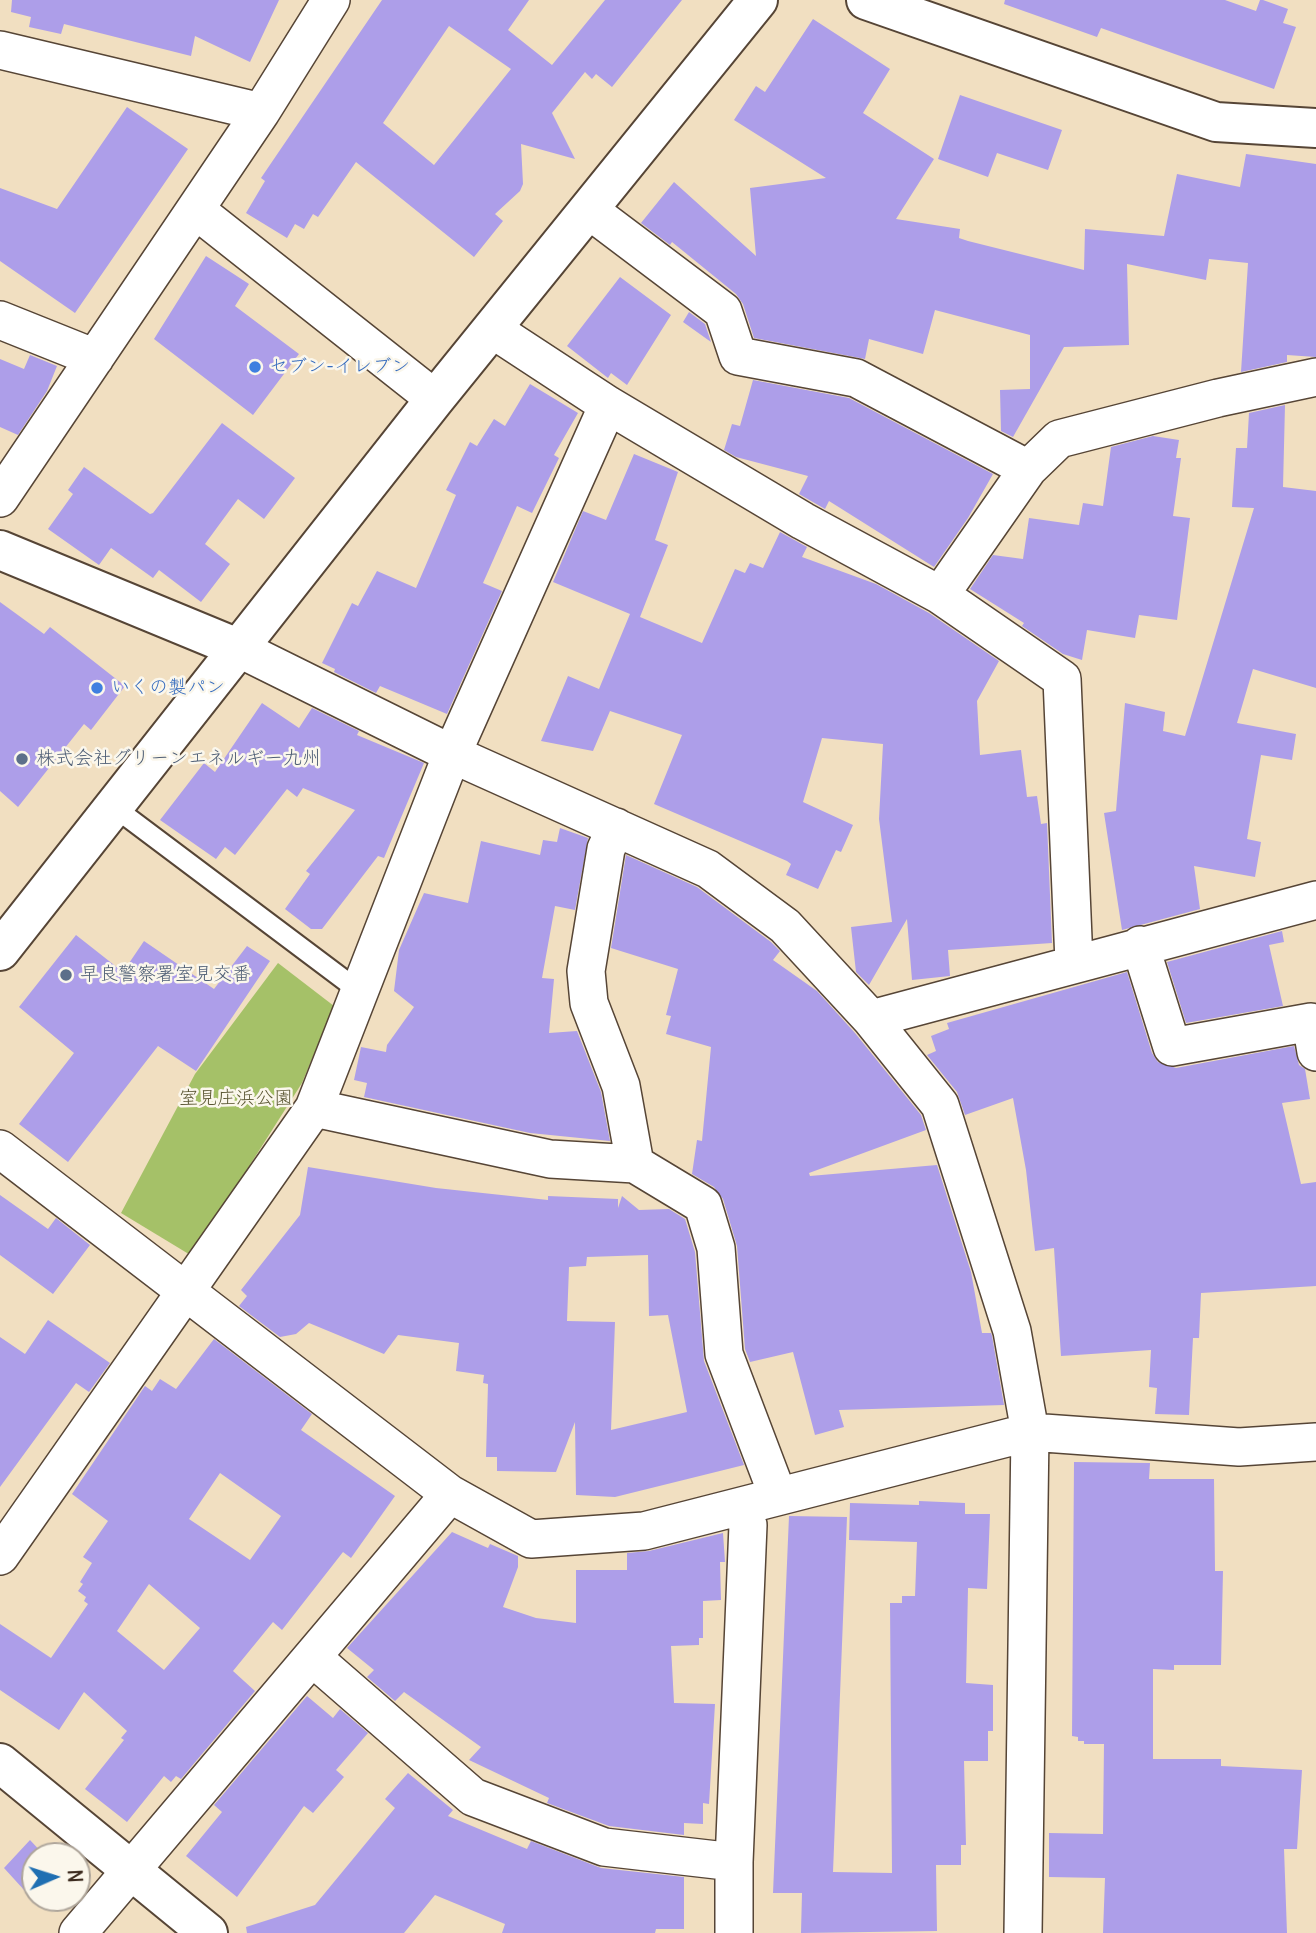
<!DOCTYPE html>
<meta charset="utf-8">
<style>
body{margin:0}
#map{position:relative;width:1316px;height:1933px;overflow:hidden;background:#f1dfc1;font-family:Delius,sans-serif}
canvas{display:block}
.north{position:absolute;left:21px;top:1842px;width:70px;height:70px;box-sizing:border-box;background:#fbf7ec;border:2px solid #aea59a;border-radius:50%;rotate:87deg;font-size:19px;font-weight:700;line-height:28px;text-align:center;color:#3b2a1e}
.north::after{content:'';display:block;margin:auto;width:24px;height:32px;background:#1f6fb2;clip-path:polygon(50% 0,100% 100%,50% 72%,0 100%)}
</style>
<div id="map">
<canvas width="1316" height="1933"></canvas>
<div class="north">N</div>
</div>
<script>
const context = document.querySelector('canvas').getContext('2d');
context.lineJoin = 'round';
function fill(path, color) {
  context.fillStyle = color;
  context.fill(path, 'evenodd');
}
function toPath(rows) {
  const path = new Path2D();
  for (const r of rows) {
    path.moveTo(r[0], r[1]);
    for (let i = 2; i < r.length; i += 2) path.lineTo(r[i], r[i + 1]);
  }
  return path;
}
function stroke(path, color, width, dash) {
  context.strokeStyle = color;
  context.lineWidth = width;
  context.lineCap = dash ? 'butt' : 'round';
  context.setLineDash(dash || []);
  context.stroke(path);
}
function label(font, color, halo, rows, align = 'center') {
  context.font = font + ' Delius,"Klee One",sans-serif';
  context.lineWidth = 5;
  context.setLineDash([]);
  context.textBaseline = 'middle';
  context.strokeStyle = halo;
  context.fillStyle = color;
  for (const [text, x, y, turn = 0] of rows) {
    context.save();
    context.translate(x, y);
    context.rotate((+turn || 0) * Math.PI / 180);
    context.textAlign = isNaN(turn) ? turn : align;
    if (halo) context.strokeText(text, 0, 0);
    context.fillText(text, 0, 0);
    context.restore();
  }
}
fill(toPath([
 [278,963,334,1006,302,1083,192,1256,121,1213,195,1074]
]), '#a5c168');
fill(toPath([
 [12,0,279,0,250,62,195,36,191,56,64,24,61,34,29,27,31,17,11,12],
 [382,0,529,0,508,30,552,65,605,0,682,0,612,87,596,74,592,79,585,72,552,113,575,159,521,144,523,184,520,191,495,214,503,221,474,257,356,162,318,217,313,214,304,229,295,224,287,238,246,213,265,181,261,178],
 [449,26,511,69,434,165,383,123],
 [1005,0,1225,0,1256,11,1260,0,1263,0,1288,9,1283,23,1296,27,1274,89,1101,28,1097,37,1004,4],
 [813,19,890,69,863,113,934,159,896,219,960,229,959,238,968,241,1084,270,1085,229,1164,236,1177,174,1240,187,1246,154,1316,164,1316,357,1287,355,1287,362,1241,372,1248,263,1209,259,1206,280,1127,264,1129,345,1064,347,1013,437,1001,431,1000,390,1030,389,1030,335,935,310,923,354,869,339,865,359,754,338,743,304,736,294,672,242,670,245,641,223,674,182,756,256,750,188,826,178,734,120,756,86,765,92],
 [960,95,1062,130,1048,170,997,153,988,177,938,159],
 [127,107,188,149,75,313,0,261,0,188,57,209],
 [206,256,249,284,235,306,299,354,253,415,154,339],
 [620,277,671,315,627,385,611,373,608,378,567,346],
 [689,312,705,324,711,342,683,322],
 [30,355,57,366,47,391,18,435,0,427,0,359,24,369],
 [753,380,849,398,993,474,968,518,934,567,829,501,825,509,799,494,808,476,736,457,724,450,732,424,740,426],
 [530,384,578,413,554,455,559,458,532,513,517,506,483,583,502,591,447,714,380,686,376,693,334,672,335,669,322,663,352,603,358,606,377,571,416,588,456,495,446,490,470,442,477,446,494,419,505,426],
 [1285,405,1283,487,1316,491,1316,688,1253,669,1237,723,1296,734,1292,760,1261,755,1247,839,1261,842,1255,877,1194,866,1200,909,1122,930,1104,813,1116,811,1125,703,1165,712,1163,731,1185,736,1254,508,1232,507,1236,448,1247,448,1249,413],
 [222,423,295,478,264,519,238,499,205,544,230,564,201,602,159,570,153,578,111,548,99,565,48,529,73,494,68,490,84,467,150,514,153,513],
 [1153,436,1179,440,1176,458,1181,458,1173,516,1190,518,1177,620,1139,615,1135,638,1087,630,1082,660,1063,654,1022,626,1024,623,970,589,993,555,1023,559,1029,518,1079,525,1083,503,1103,506,1111,447],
 [634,454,678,472,655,540,668,545,640,617,702,643,735,569,745,573,750,563,763,568,780,532,807,547,802,557,876,584,929,613,999,661,977,701,980,755,1021,750,1027,797,1037,796,1041,824,1047,823,1052,943,948,950,950,976,912,980,907,919,869,985,856,972,851,927,892,922,879,819,883,744,822,738,803,802,853,825,841,852,836,850,818,889,786,875,791,864,787,861,654,804,682,735,610,711,593,751,541,741,568,676,599,689,630,614,553,582,583,511,606,520],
 [0,602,44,634,50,627,125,686,91,730,84,724,18,807,0,791],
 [262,703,299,728,312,708,359,731,357,735,424,763,384,858,378,856,322,929,311,929,285,909,310,874,306,871,355,810,303,788,297,797,287,789,235,855,225,847,216,859,160,820,204,763,215,772],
 [560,828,588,838,575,910,555,906,542,978,554,979,549,1033,577,1031,601,1092,610,1141,530,1133,364,1097,367,1083,354,1080,361,1047,386,1052,387,1045,414,1007,394,991,399,950,424,893,468,903,481,841,540,855,543,840,557,842],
 [626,855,697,887,771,942,780,951,773,960,817,991,855,1033,921,1115,926,1130,809,1173,810,1176,937,1165,971,1272,982,1333,991,1333,992,1336,1004,1405,839,1410,844,1427,815,1435,793,1352,750,1362,745,1349,737,1246,723,1199,714,1187,692,1174,697,1140,702,1141,711,1047,666,1034,671,1016,666,1015,678,969,611,948],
 [1282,931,1284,942,1269,945,1283,1006,1186,1023,1167,962],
 [76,935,123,972,144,941,214,989,247,946,270,961,196,1071,158,1046,68,1162,19,1124,74,1053,19,1007],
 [1127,972,1152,1053,1158,1062,1176,1068,1294,1046,1299,1065,1305,1069,1310,1099,1282,1103,1301,1184,1316,1182,1316,1286,1201,1293,1199,1338,1193,1338,1189,1415,1155,1414,1157,1388,1149,1387,1151,1350,1061,1356,1054,1248,1035,1251,1026,1170,1013,1098,965,1115,957,1092,927,1055,936,1051,931,1036,949,1029,947,1023],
 [308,1167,436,1188,548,1200,548,1196,618,1199,618,1208,622,1196,639,1210,669,1209,685,1219,695,1252,704,1361,744,1465,615,1497,576,1495,575,1422,556,1472,497,1471,497,1457,486,1457,488,1384,483,1383,484,1375,456,1371,459,1343,398,1335,384,1354,309,1323,296,1334,280,1337,239,1306,247,1296,241,1290,300,1215],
 [648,1255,649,1316,668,1315,687,1412,611,1430,615,1322,567,1321,569,1267,586,1266,587,1257],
 [0,1195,48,1229,56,1218,90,1245,53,1294,0,1255],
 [48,1320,110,1363,89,1392,76,1383,0,1487,0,1337,25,1354],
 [214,1339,312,1414,301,1430,395,1496,351,1558,343,1552,282,1630,273,1622,233,1671,255,1691,181,1779,176,1776,171,1782,164,1776,127,1822,85,1789,124,1740,121,1738,127,1731,84,1692,59,1730,0,1690,0,1624,51,1658,88,1604,84,1601,86,1597,78,1591,83,1584,80,1582,92,1563,83,1557,108,1521,72,1494,145,1386,152,1391,160,1379,176,1389],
 [220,1473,281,1516,250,1560,189,1519],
 [149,1584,200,1628,164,1670,117,1631],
 [1074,1462,1150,1463,1149,1479,1214,1479,1215,1571,1223,1571,1221,1665,1174,1665,1174,1670,1153,1669,1153,1759,1221,1759,1221,1766,1302,1770,1297,1849,1284,1849,1287,1933,1103,1933,1105,1878,1049,1877,1049,1833,1103,1834,1104,1744,1084,1744,1084,1741,1078,1741,1078,1737,1072,1736],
 [919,1501,965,1503,965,1514,990,1514,987,1589,968,1588,966,1683,993,1685,993,1731,988,1731,988,1761,964,1761,966,1845,961,1845,961,1865,936,1865,937,1931,801,1933,802,1893,773,1893,789,1516,847,1517,833,1872,892,1873,890,1603,902,1603,902,1596,915,1596,917,1542,849,1540,850,1503,919,1505],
 [452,1532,488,1548,490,1544,518,1556,518,1567,503,1607,536,1618,576,1623,576,1570,627,1570,627,1553,649,1551,723,1533,725,1562,720,1562,721,1600,703,1601,703,1638,699,1638,699,1645,671,1646,674,1703,715,1704,709,1804,703,1803,703,1824,684,1823,684,1835,609,1826,547,1803,549,1798,469,1760,481,1747,404,1692,395,1701,367,1677,374,1670,347,1648],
 [307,1696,333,1718,340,1709,368,1733,336,1770,344,1777,313,1813,304,1806,237,1897,186,1856,222,1812,214,1805],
 [408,1773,453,1810,448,1816,527,1849,531,1841,601,1868,684,1877,684,1929,656,1929,655,1933,502,1933,505,1924,435,1895,404,1933,247,1933,246,1927,315,1905,395,1808,385,1799],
 [30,1840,45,1856,35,1856,35,1898,39,1898,35,1902,4,1868]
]), '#ad9ee9');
const lane = toPath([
 [114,807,359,991]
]);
const street = toPath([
 [0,50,261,112,0,498],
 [261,112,331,0],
 [589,210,723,311,738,356,856,378,1028,469],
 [197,211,435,399],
 [0,320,95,358],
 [492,329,608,405,803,521,940,595,1028,469,1059,439,1218,398,1316,377],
 [940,595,1062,679,1074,962],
 [240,649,452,754,708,869,785,926,871,1019,940,1105,1012,1331,1030,1432,1023,1933],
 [616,827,606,849,586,971,589,1003,621,1086,635,1164],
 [1140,945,1172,1047,1311,1022,1316,1052],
 [871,1019,1316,900],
 [314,1108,550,1159,635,1164,703,1205,716,1248,724,1354,778,1496],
 [0,1149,450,1494,531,1539,644,1531,1030,1432,1239,1447,1316,1442],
 [0,1556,314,1108,452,754,608,405],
 [312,1657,473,1797,604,1847,734,1862],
 [78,1933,450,1494],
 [734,1933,734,1862,748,1525,742,1508]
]);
const secondary = toPath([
 [866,0,1216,122,1316,128],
 [0,550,240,649],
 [0,951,435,399,758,0],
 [0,1763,208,1933]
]);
stroke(lane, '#564536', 23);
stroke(street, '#564536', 40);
stroke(secondary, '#564536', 42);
stroke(lane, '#fff', 19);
stroke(street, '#fff', 37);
stroke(secondary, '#fff', 38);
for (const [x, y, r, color] of [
 [255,367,7,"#3f7fe0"],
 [97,688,7,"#3f7fe0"],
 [22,759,7,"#5c6f8a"],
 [66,975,7,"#5c6f8a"]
]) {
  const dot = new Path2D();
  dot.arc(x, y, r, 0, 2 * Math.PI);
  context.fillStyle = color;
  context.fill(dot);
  stroke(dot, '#fbf7ec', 2.5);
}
label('19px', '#366cbe', '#fbf7ec', [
 ["セブン-イレブン",269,367],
 ["いくの製パン",111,688]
], 'left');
label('19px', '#4e5e75', '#fbf7ec', [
 ["株式会社グリーンエネルギー九州",36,759],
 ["早良警察署室見交番",80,975]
], 'left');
label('19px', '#5b5734', '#fbf7ec', [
 ["室見庄浜公園",236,1099]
]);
</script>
